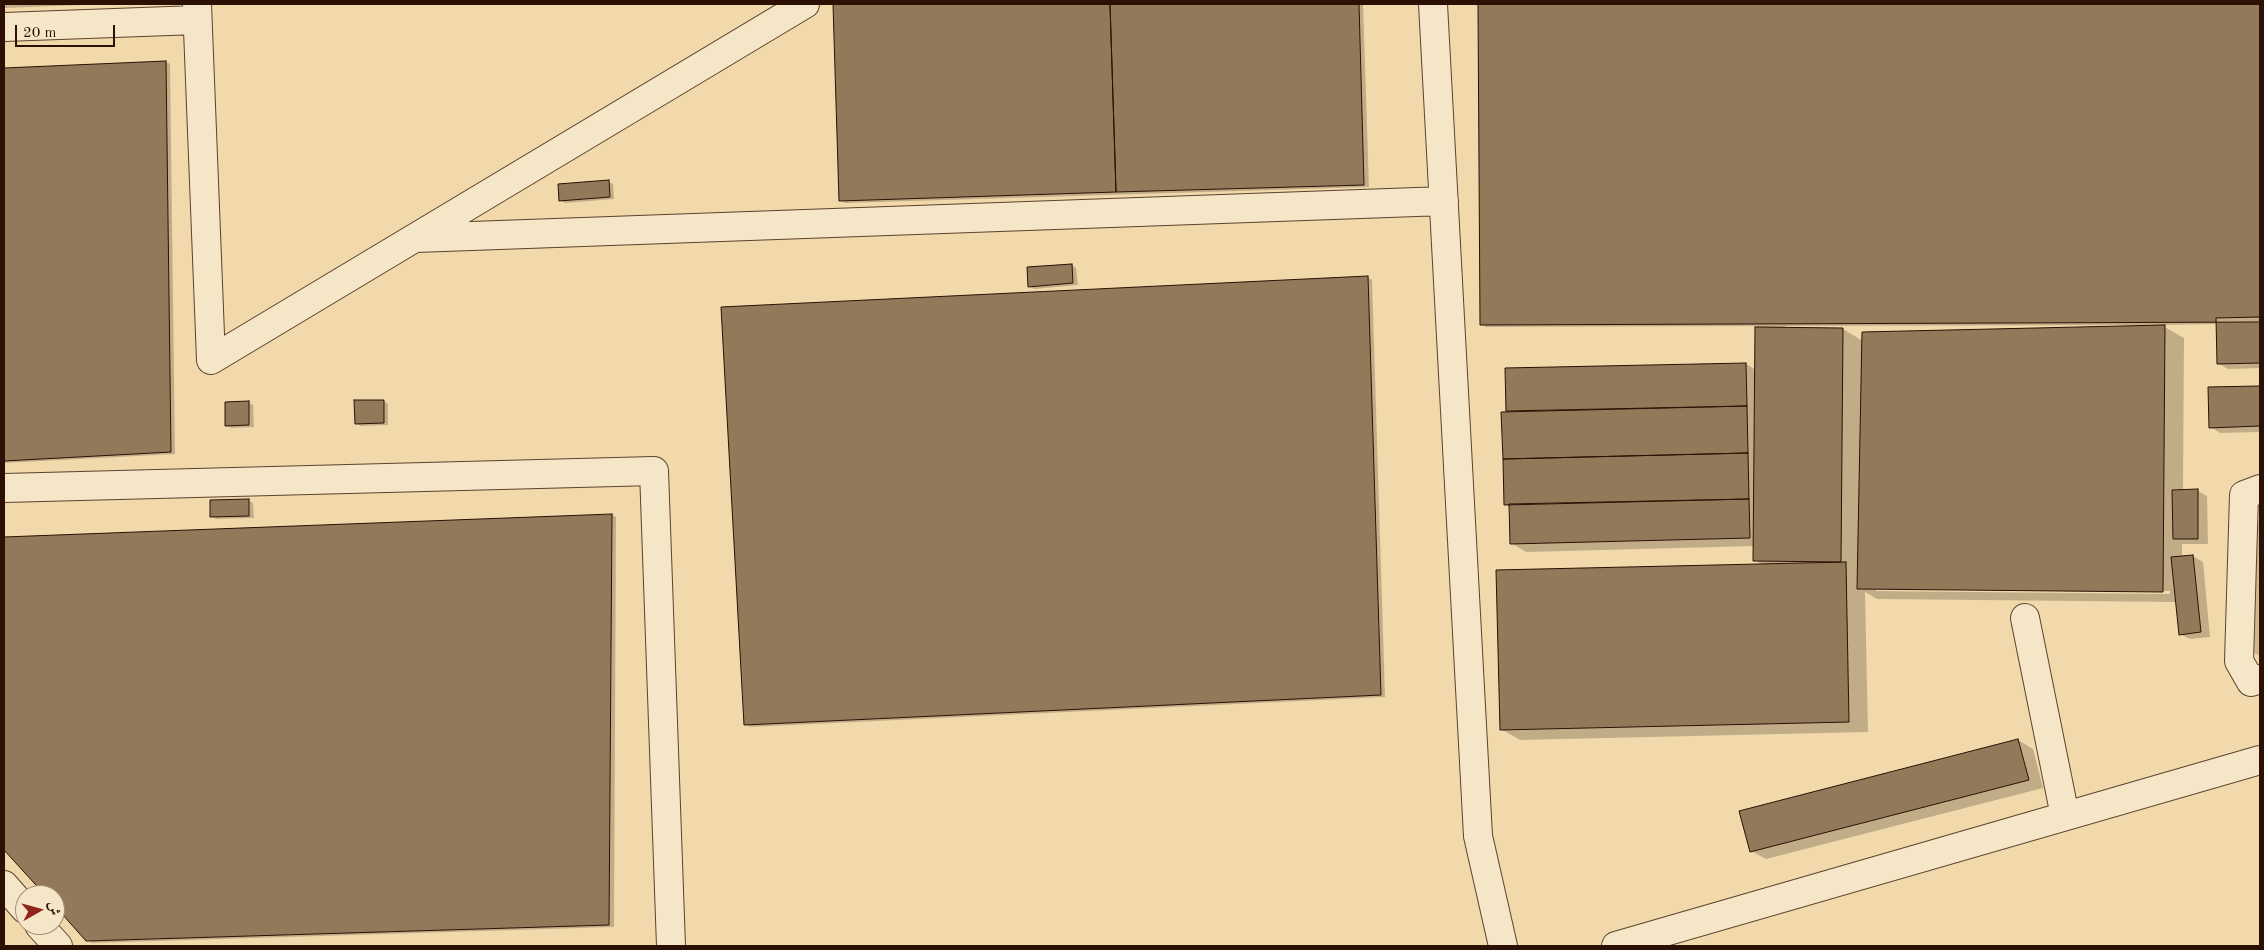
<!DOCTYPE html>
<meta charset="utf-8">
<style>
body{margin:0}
#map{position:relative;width:2264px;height:950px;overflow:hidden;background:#f1d9ab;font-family:"Old Standard TT",Amiri,serif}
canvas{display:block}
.frame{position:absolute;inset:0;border:5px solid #2b1003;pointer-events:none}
.north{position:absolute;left:15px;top:885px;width:50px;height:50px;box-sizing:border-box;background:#f6e6c8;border:1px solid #a59079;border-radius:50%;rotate:83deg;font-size:14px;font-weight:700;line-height:20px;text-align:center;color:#2b1003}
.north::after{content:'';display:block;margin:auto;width:18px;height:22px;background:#8f2418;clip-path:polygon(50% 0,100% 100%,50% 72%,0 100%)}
.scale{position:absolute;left:15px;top:25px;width:100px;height:22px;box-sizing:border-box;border:2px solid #2b1003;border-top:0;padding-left:6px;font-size:15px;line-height:18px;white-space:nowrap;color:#2b1003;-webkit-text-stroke:4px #f6e6c8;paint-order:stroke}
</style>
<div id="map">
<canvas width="2264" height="950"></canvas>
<div class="frame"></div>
<div class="north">ش</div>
<div class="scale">20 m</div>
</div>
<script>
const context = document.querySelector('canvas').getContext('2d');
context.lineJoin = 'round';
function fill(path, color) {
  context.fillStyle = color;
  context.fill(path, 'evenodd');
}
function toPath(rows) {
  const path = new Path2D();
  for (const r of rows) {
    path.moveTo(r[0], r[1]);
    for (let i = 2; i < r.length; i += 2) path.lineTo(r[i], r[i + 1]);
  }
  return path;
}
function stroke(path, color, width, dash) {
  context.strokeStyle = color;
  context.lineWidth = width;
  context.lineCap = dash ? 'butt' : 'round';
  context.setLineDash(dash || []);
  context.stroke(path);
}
fill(toPath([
 [2260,520,2260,656,2254,653,2253,526]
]), '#cfb78e');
fill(toPath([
 [4,4,108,4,4,8],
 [834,4,1363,4,1369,187,845,203,840,200],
 [1480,4,2260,4,2260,368,2228,369,2218,363,2217,324,2161,325,2184,338,2183,491,2198,491,2207,496,2208,544,2182,544,2182,557,2193,556,2203,562,2210,637,2190,639,2180,634,2177,602,1877,599,1865,592,1868,732,1520,740,1501,729,1763,565,1755,560,1755,546,1526,552,1511,543,1510,507,1505,504,1506,369,1746,364,1756,370,1757,326,1486,327,1481,324],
 [2156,325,2156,327,1863,341,1843,329,1785,328,1785,326],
 [1876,588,2170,591,2170,594,1876,591],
 [166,62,170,64,175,454,4,463,4,69],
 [608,181,613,184,614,199,565,203,560,200],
 [1072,265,1076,268,1078,285,1034,289,1029,286],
 [1367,277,1372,280,1385,697,750,727,745,724],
 [2260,387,2260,432,2220,433,2211,427,2210,388],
 [383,401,388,404,388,425,361,426,356,423],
 [248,402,253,405,254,427,231,428,226,425],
 [249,501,253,503,254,518,216,519,211,516],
 [612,515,616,517,614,927,92,943,87,940,55,905,55,895,46,895,4,848,4,538],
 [2018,740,2033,749,2043,788,1766,859,1751,851]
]), '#0003');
const building = toPath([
 [833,4,1110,4,1116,192,839,201,833,4],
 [1110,4,1359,4,1364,185,1116,192,1110,4],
 [1478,4,2260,4,2260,322,1480,325,1478,4],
 [166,61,171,452,4,461,4,68,166,61],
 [609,180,610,197,559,201,558,184,609,180],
 [1072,264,1073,283,1028,287,1027,267,1072,264],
 [1368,276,1381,695,744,725,721,307,1368,276],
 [2260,317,2260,363,2217,364,2216,318,2260,317],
 [2165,325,2163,592,1857,589,1862,332,2165,325],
 [1755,327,1843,328,1841,562,1753,561,1755,327],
 [1746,363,1747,406,1506,411,1505,368,1746,363],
 [2260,386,2260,426,2209,428,2208,387,2260,386],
 [354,400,384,400,384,423,355,424,354,400],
 [249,401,249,425,225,426,225,402,249,401],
 [1747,406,1748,453,1503,459,1501,412,1747,406],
 [1748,453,1749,499,1504,505,1503,459,1748,453],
 [2198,489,2198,539,2173,539,2172,490,2198,489],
 [249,499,249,516,210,517,210,500,249,499],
 [1749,499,1750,538,1510,544,1509,504,1749,499],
 [612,514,609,925,86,941,55,906,55,895,45,895,4,850,4,537,612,514],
 [2193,555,2201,632,2179,635,2171,557,2193,555],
 [1846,562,1849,722,1500,730,1496,570,1846,562],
 [2018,739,2029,780,1750,852,1739,811,2018,739]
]);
fill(building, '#92795a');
stroke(building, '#2b1003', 1);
const minor = toPath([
 [197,4,211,360,805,4],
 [1433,4,1478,836,1503,946],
 [4,27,197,20],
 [416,238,1444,201],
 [4,488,654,471,671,946],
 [2260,489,2244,495,2239,661,2251,682,2260,679],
 [2025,618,2065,816],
 [4,885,25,909],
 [39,925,58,946],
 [1616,946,2260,760]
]);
stroke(minor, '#5c422d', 30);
stroke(minor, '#f6e6c8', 28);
</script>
